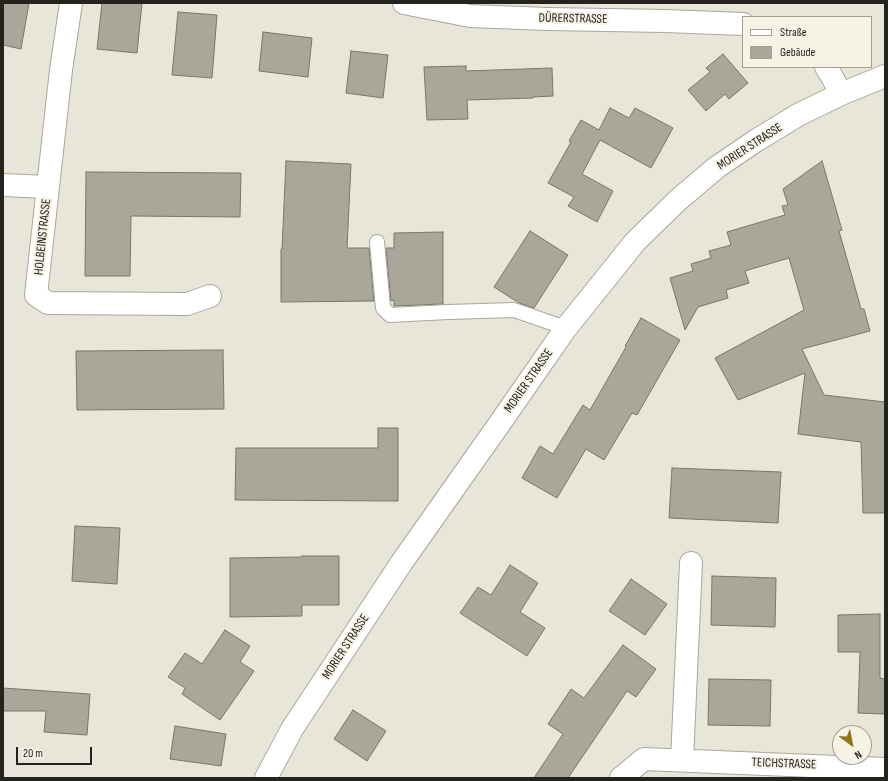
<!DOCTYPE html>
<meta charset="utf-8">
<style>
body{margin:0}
#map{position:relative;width:888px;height:781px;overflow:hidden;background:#e8e6d9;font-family:"Sofia Sans Condensed",sans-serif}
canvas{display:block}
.frame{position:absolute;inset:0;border:4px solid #24231e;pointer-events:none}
.legend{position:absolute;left:742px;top:16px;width:130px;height:52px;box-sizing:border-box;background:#f6f3e6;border:1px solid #a2a096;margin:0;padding:5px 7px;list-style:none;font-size:12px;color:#24231e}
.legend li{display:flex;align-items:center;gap:8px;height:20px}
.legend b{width:20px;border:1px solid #a2a096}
.north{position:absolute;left:832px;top:725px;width:40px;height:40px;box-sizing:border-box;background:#f6f3e6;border:1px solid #a2a096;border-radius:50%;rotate:148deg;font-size:11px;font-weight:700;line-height:16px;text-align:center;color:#24231e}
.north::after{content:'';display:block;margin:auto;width:14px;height:18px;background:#90761b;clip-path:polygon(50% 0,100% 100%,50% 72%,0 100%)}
.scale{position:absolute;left:16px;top:747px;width:76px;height:18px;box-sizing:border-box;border:2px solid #24231e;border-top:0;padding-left:5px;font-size:12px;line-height:14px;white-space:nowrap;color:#24231e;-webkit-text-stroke:3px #f6f3e6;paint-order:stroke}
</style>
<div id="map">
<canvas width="888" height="781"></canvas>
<div class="frame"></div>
<ul class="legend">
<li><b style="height:5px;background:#fff"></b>Straße</li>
<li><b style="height:11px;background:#a9a79a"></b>Gebäude</li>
</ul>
<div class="north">N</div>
<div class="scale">20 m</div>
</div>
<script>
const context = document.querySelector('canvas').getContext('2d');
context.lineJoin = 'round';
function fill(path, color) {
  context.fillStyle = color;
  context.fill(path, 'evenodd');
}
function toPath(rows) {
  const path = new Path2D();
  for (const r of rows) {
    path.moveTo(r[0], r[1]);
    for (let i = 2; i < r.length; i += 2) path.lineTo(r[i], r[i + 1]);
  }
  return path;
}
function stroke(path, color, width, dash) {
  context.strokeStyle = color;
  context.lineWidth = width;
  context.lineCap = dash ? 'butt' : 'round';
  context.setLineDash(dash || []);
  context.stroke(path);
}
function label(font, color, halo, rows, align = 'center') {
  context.font = font + ' "Sofia Sans Condensed",sans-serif';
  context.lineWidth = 4;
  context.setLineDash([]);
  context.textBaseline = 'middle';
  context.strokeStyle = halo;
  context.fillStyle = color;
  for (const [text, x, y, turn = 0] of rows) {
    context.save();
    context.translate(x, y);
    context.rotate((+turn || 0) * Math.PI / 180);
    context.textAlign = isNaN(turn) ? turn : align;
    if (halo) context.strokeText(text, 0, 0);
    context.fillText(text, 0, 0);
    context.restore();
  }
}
const building = toPath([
 [3,3,29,3,21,49,3,45,3,3],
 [102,3,142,3,137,53,97,49,102,3],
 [178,12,217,15,212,78,172,75,178,12],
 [263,32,312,38,308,77,259,71,263,32],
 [351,51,388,55,383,98,346,93,351,51],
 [723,54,748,83,729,99,725,94,706,111,688,90,710,72,706,68,723,54],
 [466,66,466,71,552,68,553,96,533,97,533,98,467,100,468,119,427,120,424,67,466,66],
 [610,108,629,118,635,108,673,128,651,168,600,140,582,174,613,191,597,222,568,206,574,197,548,183,571,142,569,141,581,120,599,130,610,108],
 [286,161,351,164,347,248,369,248,374,301,281,302,281,249,282,249,286,161],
 [822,161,842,230,839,231,855,287,861,309,864,309,870,331,802,349,824,395,885,402,885,513,863,513,861,442,798,434,805,373,738,400,715,358,804,310,789,258,745,271,749,283,726,290,728,298,698,307,685,330,670,278,693,271,691,264,711,258,709,251,731,245,727,232,785,215,782,206,788,205,783,189,822,161],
 [86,172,241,173,240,217,131,216,130,276,85,276,86,172],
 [530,231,568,255,534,308,519,303,494,287,530,231],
 [443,232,443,304,394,306,394,300,391,301,386,248,394,248,394,233,443,232],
 [641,318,680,340,637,415,632,413,604,460,586,449,557,498,522,478,540,446,553,454,583,405,590,410,626,347,625,346,641,318],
 [223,350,224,409,77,410,76,351,223,350],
 [378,428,398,428,398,501,235,500,236,448,378,448,378,428],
 [672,468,781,472,778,523,669,518,672,468],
 [75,526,120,528,117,584,72,581,75,526],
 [302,556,339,556,339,605,302,605,302,616,230,617,230,558,302,557,302,556],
 [510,565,538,583,520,612,545,628,527,656,460,613,478,587,491,595,510,565],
 [712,576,776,578,775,627,711,625,712,576],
 [631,579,667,604,645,635,609,611,631,579],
 [880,614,880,678,885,679,885,714,858,713,860,652,838,652,838,615,880,614],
 [225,630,250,646,240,662,254,671,220,720,182,694,185,688,168,677,185,653,202,664,225,630],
 [623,645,656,669,636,697,627,691,568,778,534,778,563,734,548,724,571,689,584,698,623,645],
 [709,679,771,680,770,726,708,725,709,679],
 [3,688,90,694,87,735,44,732,46,711,3,711,3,688],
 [353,710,386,731,367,761,334,739,353,710],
 [175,726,226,734,221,766,170,759,175,726]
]);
fill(building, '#a9a79a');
stroke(building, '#78766a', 1);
const service = toPath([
 [377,242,383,308,390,315,448,312,514,310,566,328]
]);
const minor = toPath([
 [71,3,61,70,36,295,48,303,187,304,210,296],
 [404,3,470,16,548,19,665,21,743,24],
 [826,67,831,75,841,94],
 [3,185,48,187],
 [682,760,691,563],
 [621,778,644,759,885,769]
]);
const secondary = toPath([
 [266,778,292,729,402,562,500,423,566,328,635,242,678,200,717,167,757,140,798,115,841,94,885,76]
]);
stroke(service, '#a9a79a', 16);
stroke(minor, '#a9a79a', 24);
stroke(secondary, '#a9a79a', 24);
stroke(service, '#fff', 14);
stroke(minor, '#fff', 22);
stroke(secondary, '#fff', 22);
label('13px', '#24231e', '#f6f3e6', [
 ["DÜRERSTRASSE",573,19,1],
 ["MORIER STRASSE",750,147,-33],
 ["HOLBEINSTRASSE",43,237,-84],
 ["MORIER STRASSE",529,381,-55],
 ["MORIER STRASSE",346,647,-57],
 ["TEICHSTRASSE",784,764,2]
]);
</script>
